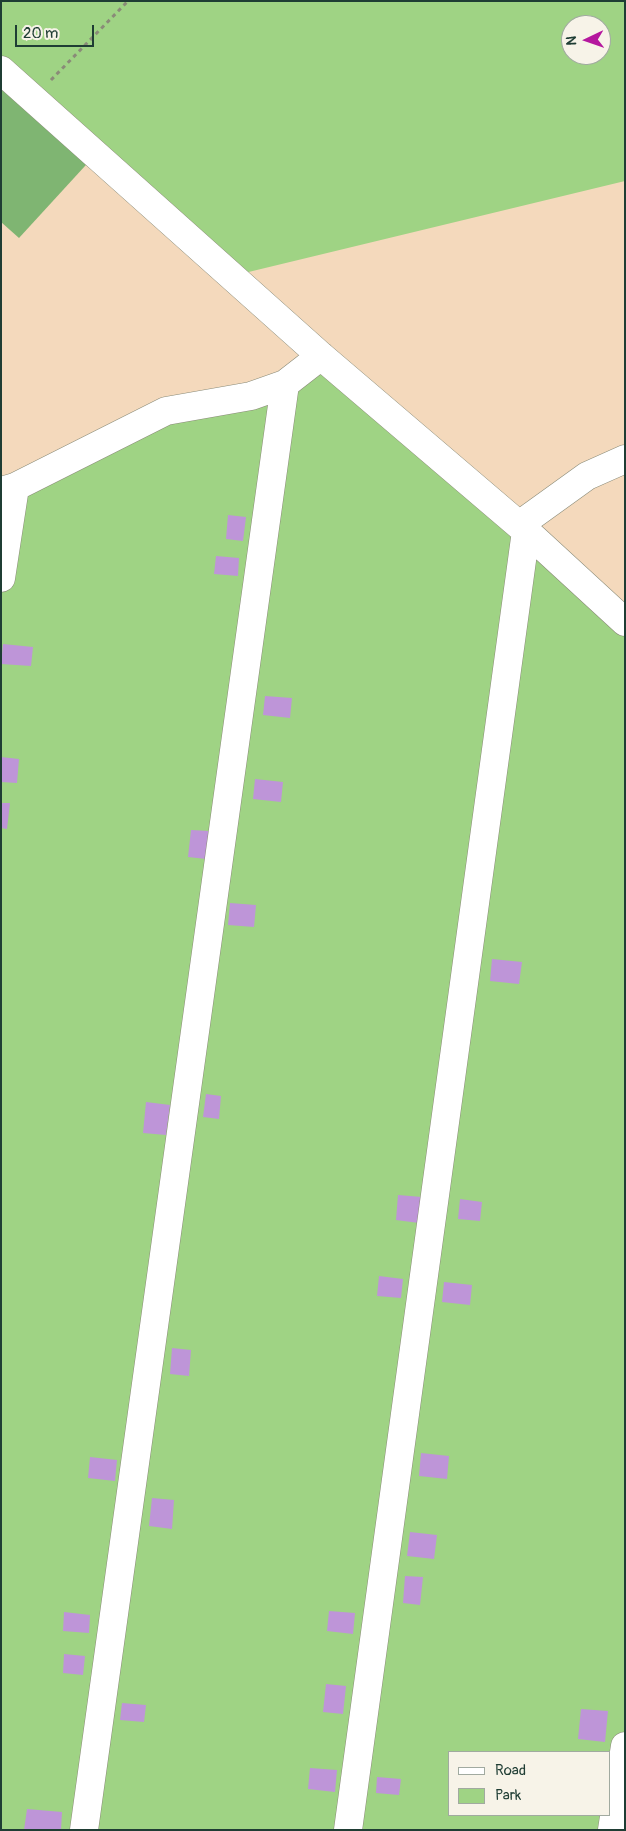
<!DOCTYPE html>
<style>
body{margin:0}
#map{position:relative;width:626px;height:1831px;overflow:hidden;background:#f4d9bc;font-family:Pangolin,sans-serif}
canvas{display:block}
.frame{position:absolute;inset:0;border:2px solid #1f3d34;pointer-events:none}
.legend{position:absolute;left:448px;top:1751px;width:162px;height:65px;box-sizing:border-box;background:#f7f3e8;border:1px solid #a1aaa0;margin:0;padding:6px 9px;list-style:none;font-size:15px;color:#1f3d34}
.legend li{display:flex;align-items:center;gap:10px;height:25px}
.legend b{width:25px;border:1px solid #a1aaa0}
.north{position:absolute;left:561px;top:15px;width:50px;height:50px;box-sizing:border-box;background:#f7f3e8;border:1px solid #a1aaa0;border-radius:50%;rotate:267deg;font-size:14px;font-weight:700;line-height:20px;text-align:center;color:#1f3d34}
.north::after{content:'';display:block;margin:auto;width:18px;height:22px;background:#b5179e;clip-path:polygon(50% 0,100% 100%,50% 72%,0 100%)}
.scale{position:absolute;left:15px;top:25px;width:79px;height:22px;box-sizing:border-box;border:2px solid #1f3d34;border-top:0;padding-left:6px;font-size:15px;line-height:18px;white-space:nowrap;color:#1f3d34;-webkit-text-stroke:4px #f7f3e8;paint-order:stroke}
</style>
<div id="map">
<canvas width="626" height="1831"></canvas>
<div class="frame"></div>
<ul class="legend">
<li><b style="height:6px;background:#fff"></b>Road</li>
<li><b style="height:14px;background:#9fd384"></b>Park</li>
</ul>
<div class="north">N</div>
<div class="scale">20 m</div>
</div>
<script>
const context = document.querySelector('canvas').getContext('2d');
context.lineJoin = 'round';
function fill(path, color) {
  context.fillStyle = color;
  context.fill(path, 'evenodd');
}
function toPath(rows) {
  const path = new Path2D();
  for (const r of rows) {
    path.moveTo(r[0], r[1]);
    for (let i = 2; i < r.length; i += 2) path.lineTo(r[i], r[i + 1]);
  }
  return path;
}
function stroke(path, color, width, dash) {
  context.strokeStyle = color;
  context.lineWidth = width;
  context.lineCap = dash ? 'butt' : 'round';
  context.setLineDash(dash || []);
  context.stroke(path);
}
fill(toPath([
 [1,1,625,1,625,181,232,276,1,70],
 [571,25,601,25,601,55,571,55],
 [321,356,625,622,625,1830,1,1830,1,491,166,411,251,396],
 [450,1752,610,1752,610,1815,450,1815]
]), '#9fd384');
fill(toPath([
 [1,70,96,154,19,238,1,222]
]), '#7fb572');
fill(toPath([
 [228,515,246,517,243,541,226,539],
 [216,556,239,558,238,576,214,574],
 [3,644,33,647,31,666,1,664],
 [265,696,292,698,290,718,263,715],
 [1,757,19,759,17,783,1,782],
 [255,779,283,782,281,802,253,799],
 [1,803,10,803,7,829,1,828],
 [191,830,209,831,206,859,188,857],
 [230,903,256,905,254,927,228,925],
 [492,959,522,962,519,984,490,981],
 [206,1094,221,1096,219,1119,203,1117],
 [146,1102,170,1105,166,1135,143,1133],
 [398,1195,422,1197,419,1223,396,1220],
 [460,1199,482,1202,480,1221,458,1219],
 [379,1276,403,1279,401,1298,377,1296],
 [444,1282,472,1285,470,1305,442,1302],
 [172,1348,191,1350,189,1376,170,1374],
 [421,1453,449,1456,447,1479,419,1476],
 [90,1457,117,1460,115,1481,88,1478],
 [152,1498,174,1500,172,1529,149,1526],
 [410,1532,437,1535,434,1559,407,1556],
 [405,1576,423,1577,420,1605,403,1603],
 [329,1611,355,1613,353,1634,327,1631],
 [64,1612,90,1615,89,1633,63,1631],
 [64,1654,85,1656,83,1675,63,1673],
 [326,1684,346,1686,343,1714,323,1712],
 [122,1703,146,1705,144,1722,120,1720],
 [581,1709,608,1711,605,1742,578,1739],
 [310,1768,337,1770,335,1792,308,1789],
 [377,1777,401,1779,399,1795,376,1793],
 [27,1809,62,1812,61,1830,24,1830]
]), '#be95d8');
const minor = toPath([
 [1,70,321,356,526,531,625,622],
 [1,491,15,487,166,411,251,396,285,384,321,356],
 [519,525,587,476,625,459],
 [1,578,15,487],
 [84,1830,285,384],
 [348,1830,526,531],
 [612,1830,625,1746]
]);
stroke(minor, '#8a8b78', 29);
stroke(toPath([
 [51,80,128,1]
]), '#8a8b78', 3, [4, 4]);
stroke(minor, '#fff', 28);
</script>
